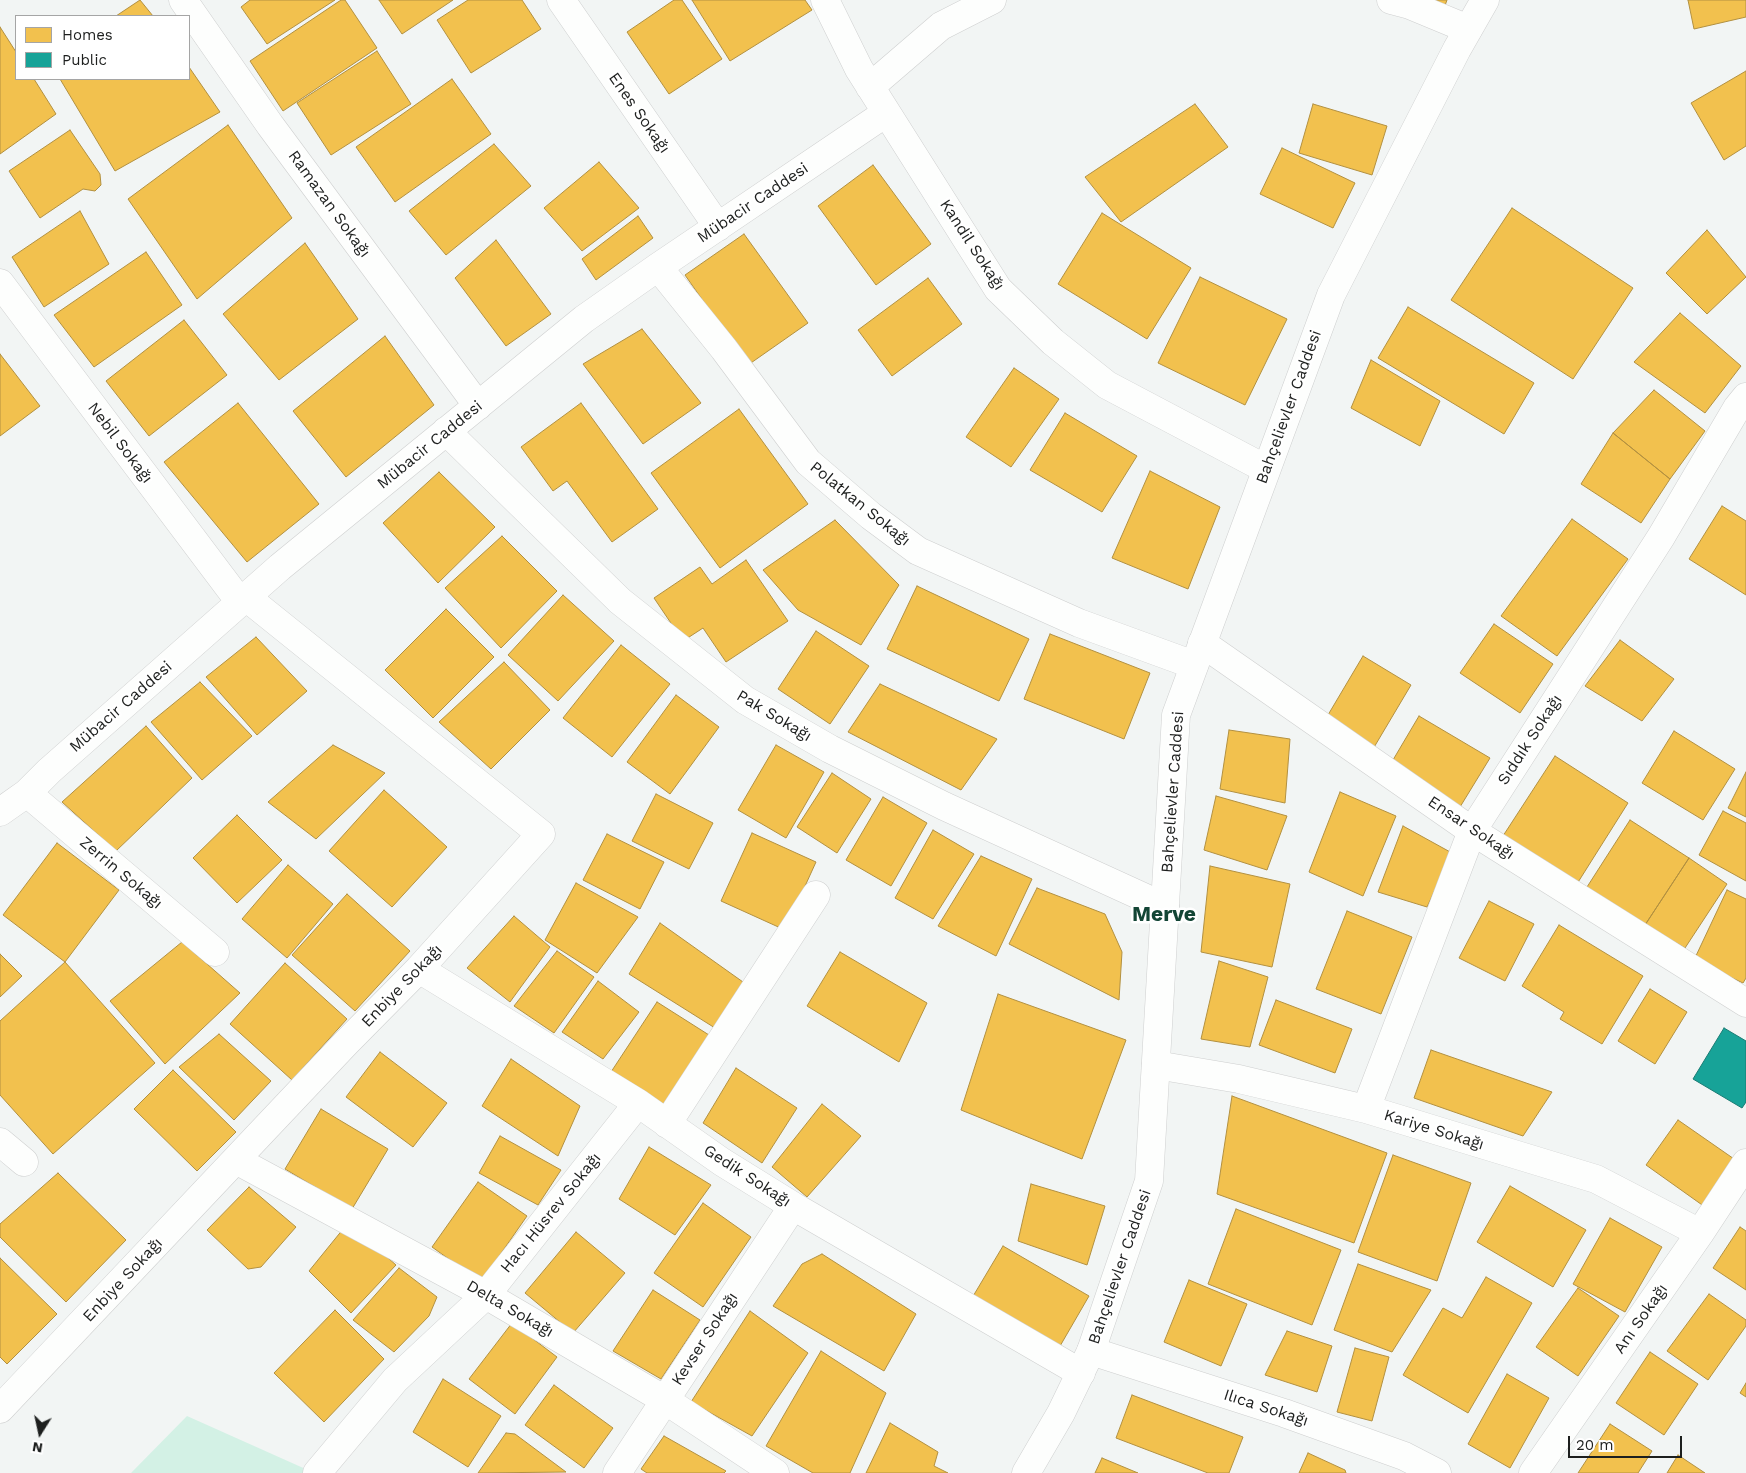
<!DOCTYPE html>
<meta charset="utf-8">
<style>
body{margin:0}
#map{position:relative;width:1746px;height:1473px;overflow:hidden;background:#f2f5f4;font-family:"Work Sans",sans-serif}
canvas{display:block}
.legend{position:absolute;left:15px;top:15px;width:175px;height:65px;box-sizing:border-box;background:#fff;border:1px solid #a5a5a5;margin:0;padding:6px 9px;list-style:none;font-size:15px;color:#1d1f1e}
.legend li{display:flex;align-items:center;gap:10px;height:25px}
.legend b{width:25px;border:1px solid #a5a5a5}
.north{position:absolute;left:15px;top:1408px;width:50px;height:50px;-webkit-text-stroke:4px #fff;paint-order:stroke;rotate:190deg;font-size:14px;font-weight:700;line-height:20px;text-align:center;color:#1d1f1e}
.north::after{content:'';display:block;margin:auto;width:18px;height:22px;background:#1d1f1e;clip-path:polygon(50% 0,100% 100%,50% 72%,0 100%)}
.scale{position:absolute;left:1568px;top:1436px;width:114px;height:22px;box-sizing:border-box;border:2px solid #1d1f1e;border-top:0;padding-left:6px;font-size:15px;line-height:18px;white-space:nowrap;color:#1d1f1e;-webkit-text-stroke:4px #fff;paint-order:stroke}
</style>
<div id="map">
<canvas width="1746" height="1473"></canvas>
<ul class="legend">
<li><b style="height:14px;background:#f2c14e"></b>Homes</li>
<li><b style="height:14px;background:#17a398"></b>Public</li>
</ul>
<div class="north">N</div>
<div class="scale">20 m</div>
</div>
<script>
const context = document.querySelector('canvas').getContext('2d');
context.lineJoin = 'round';
function fill(path, color) {
  context.fillStyle = color;
  context.fill(path, 'evenodd');
}
function toPath(rows) {
  const path = new Path2D();
  for (const r of rows) {
    path.moveTo(r[0], r[1]);
    for (let i = 2; i < r.length; i += 2) path.lineTo(r[i], r[i + 1]);
  }
  return path;
}
function stroke(path, color, width, dash) {
  context.strokeStyle = color;
  context.lineWidth = width;
  context.lineCap = dash ? 'butt' : 'round';
  context.setLineDash(dash || []);
  context.stroke(path);
}
function label(font, color, halo, rows, align = 'center') {
  context.font = font + ' "Work Sans",sans-serif';
  context.lineWidth = 5;
  context.setLineDash([]);
  context.textBaseline = 'middle';
  context.strokeStyle = halo;
  context.fillStyle = color;
  for (const [text, x, y, turn = 0] of rows) {
    context.save();
    context.translate(x, y);
    context.rotate((+turn || 0) * Math.PI / 180);
    context.textAlign = isNaN(turn) ? turn : align;
    if (halo) context.strokeText(text, 0, 0);
    context.fillText(text, 0, 0);
    context.restore();
  }
}
fill(toPath([
 [187,1416,310,1471,308,1473,131,1473]
]), '#d3f1e5');
const homes = toPath([
 [140,0,153,16,116,16,140,0],
 [250,0,335,0,267,44,241,7,250,0],
 [341,0,345,0,377,48,283,111,250,61,341,0],
 [379,0,453,0,402,34,379,0],
 [468,0,522,0,541,29,471,73,437,20,468,0],
 [674,0,682,0,722,59,669,94,627,32,674,0],
 [692,0,805,0,812,10,730,61,692,0],
 [1415,0,1447,0,1443,11,1415,0],
 [1688,0,1746,0,1746,17,1694,29,1688,0],
 [0,27,16,52,16,79,34,79,56,114,0,154,0,27],
 [377,51,411,104,331,155,297,103,377,51],
 [189,67,220,112,115,171,60,79,189,79,189,67],
 [1746,71,1746,146,1724,160,1691,103,1746,71],
 [452,79,491,134,395,202,356,147,452,79],
 [1195,104,1228,147,1121,222,1085,177,1195,104],
 [1313,104,1387,126,1372,175,1299,153,1313,104],
 [228,125,292,218,197,299,128,199,228,125],
 [70,130,100,174,101,185,95,191,83,189,40,218,9,171,70,130],
 [494,144,531,186,446,255,409,211,494,144],
 [1282,148,1355,183,1333,228,1260,194,1282,148],
 [599,162,639,208,582,251,544,208,599,162],
 [873,165,931,244,876,285,818,206,873,165],
 [1512,208,1633,288,1573,379,1451,300,1512,208],
 [80,211,109,264,44,307,12,257,80,211],
 [1102,213,1191,268,1147,339,1058,284,1102,213],
 [638,216,653,238,596,280,582,259,638,216],
 [1707,230,1746,277,1707,314,1666,273,1707,230],
 [744,234,808,323,748,365,685,275,744,234],
 [496,240,551,314,506,346,455,278,496,240],
 [305,243,358,319,279,380,223,314,305,243],
 [146,252,182,305,94,367,54,315,146,252],
 [1200,277,1287,319,1245,405,1158,363,1200,277],
 [928,278,962,324,892,376,858,330,928,278],
 [1408,307,1534,383,1504,434,1378,358,1408,307],
 [1680,313,1741,366,1705,413,1634,362,1680,313],
 [184,320,227,375,149,436,106,381,184,320],
 [642,329,701,403,643,444,583,364,642,329],
 [385,336,434,405,346,477,293,411,385,336],
 [0,354,40,406,0,436,0,354],
 [1371,360,1440,401,1420,446,1351,408,1371,360],
 [1014,368,1059,399,1011,467,966,437,1014,368],
 [1654,390,1705,431,1670,479,1613,433,1654,390],
 [238,403,319,504,247,562,164,462,238,403],
 [581,403,658,509,612,542,567,481,553,491,521,447,581,403],
 [739,409,808,504,720,568,651,473,739,409],
 [1065,413,1137,456,1102,512,1030,470,1065,413],
 [1613,433,1670,479,1641,523,1581,484,1613,433],
 [1150,471,1220,507,1188,589,1112,558,1150,471],
 [439,472,495,527,438,583,383,523,439,472],
 [1722,506,1746,521,1746,595,1689,559,1722,506],
 [1572,519,1628,559,1557,656,1501,616,1572,519],
 [835,520,899,585,861,645,798,610,763,570,835,520],
 [502,536,557,591,501,648,445,588,502,536],
 [746,560,788,621,726,662,703,628,683,641,654,598,700,567,712,584,746,560],
 [917,586,1029,639,999,701,887,649,917,586],
 [563,595,614,641,558,701,508,655,563,595],
 [446,609,494,657,433,718,385,670,446,609],
 [1494,624,1553,664,1520,713,1460,673,1494,624],
 [816,631,869,666,830,724,778,689,816,631],
 [1050,634,1150,673,1124,739,1024,699,1050,634],
 [256,637,307,691,257,735,206,677,256,637],
 [1620,640,1674,679,1642,721,1585,686,1620,640],
 [621,645,670,684,612,757,563,718,621,645],
 [1363,656,1411,685,1373,749,1325,720,1363,656],
 [504,662,550,710,491,769,439,722,504,662],
 [200,682,252,736,202,780,151,722,200,682],
 [880,684,997,739,961,790,848,732,880,684],
 [676,695,719,727,670,794,627,762,676,695],
 [1419,716,1490,758,1460,807,1390,765,1419,716],
 [146,726,192,778,116,851,62,802,146,726],
 [1229,730,1290,739,1285,803,1220,789,1229,730],
 [1674,731,1735,769,1703,820,1642,783,1674,731],
 [333,745,385,773,316,839,268,802,333,745],
 [776,745,824,772,786,838,738,810,776,745],
 [1555,756,1628,803,1575,887,1501,839,1555,756],
 [1746,772,1746,817,1728,808,1746,772],
 [832,773,871,799,837,853,797,827,832,773],
 [384,790,447,847,392,907,329,851,384,790],
 [1340,792,1396,816,1363,896,1309,872,1340,792],
 [656,794,713,823,689,869,632,841,656,794],
 [1216,796,1287,816,1267,870,1204,850,1216,796],
 [883,797,927,823,891,886,846,860,883,797],
 [1723,811,1746,823,1746,881,1699,855,1723,811],
 [237,815,282,860,237,903,193,858,237,815],
 [1630,820,1689,858,1645,925,1587,887,1630,820],
 [1403,826,1452,853,1427,907,1378,892,1403,826],
 [933,830,974,854,933,919,895,898,933,830],
 [752,833,816,862,785,930,721,901,752,833],
 [607,834,664,862,640,909,583,880,607,834],
 [57,843,119,890,65,962,3,915,57,843],
 [981,856,1032,879,996,956,938,926,981,856],
 [1689,858,1727,884,1685,948,1645,925,1689,858],
 [288,865,333,904,287,958,242,919,288,865],
 [1210,866,1290,884,1272,967,1201,952,1210,866],
 [576,883,638,917,597,973,545,940,576,883],
 [1037,888,1105,914,1122,952,1119,1000,1009,944,1037,888],
 [1727,890,1746,899,1746,978,1743,983,1694,960,1727,890],
 [347,894,410,951,355,1011,292,955,347,894],
 [1489,901,1534,924,1505,981,1459,958,1489,901],
 [1347,911,1412,937,1381,1014,1316,989,1347,911],
 [514,916,550,947,510,1002,467,968,514,916],
 [660,923,743,982,715,1028,629,974,660,923],
 [1559,925,1643,976,1602,1044,1560,1019,1564,1012,1522,986,1559,925],
 [182,942,240,993,165,1064,110,1001,182,942],
 [557,951,594,977,554,1033,514,1006,557,951],
 [840,952,927,1003,899,1062,807,1006,840,952],
 [0,954,22,976,0,997,0,954],
 [1219,961,1268,977,1250,1047,1201,1039,1219,961],
 [65,962,155,1063,53,1154,0,1095,0,1021,65,962],
 [285,963,347,1019,292,1080,230,1024,285,963],
 [598,981,639,1012,603,1059,562,1032,598,981],
 [1650,989,1687,1012,1655,1064,1618,1041,1650,989],
 [998,994,1126,1040,1082,1159,961,1110,998,994],
 [1276,1000,1352,1029,1335,1073,1259,1045,1276,1000],
 [657,1002,709,1035,667,1107,611,1072,657,1002],
 [219,1034,271,1081,234,1120,179,1067,219,1034],
 [1431,1050,1552,1092,1523,1136,1414,1098,1431,1050],
 [380,1052,447,1103,413,1147,346,1097,380,1052],
 [511,1059,580,1106,558,1156,482,1106,511,1059],
 [736,1068,797,1108,762,1163,703,1123,736,1068],
 [173,1070,236,1132,197,1171,134,1109,173,1070],
 [1232,1096,1387,1153,1354,1243,1217,1194,1232,1096],
 [822,1104,861,1136,807,1197,772,1167,822,1104],
 [321,1109,388,1149,352,1209,285,1169,321,1109],
 [1678,1120,1737,1161,1705,1207,1646,1165,1678,1120],
 [500,1136,561,1170,538,1205,479,1173,500,1136],
 [649,1147,711,1185,675,1235,619,1199,649,1147],
 [1393,1155,1471,1183,1437,1281,1358,1252,1393,1155],
 [58,1173,126,1240,66,1302,0,1237,0,1224,58,1173],
 [478,1182,527,1216,481,1282,432,1247,478,1182],
 [1031,1184,1105,1206,1087,1265,1018,1241,1031,1184],
 [1510,1186,1586,1230,1553,1287,1477,1242,1510,1186],
 [249,1187,296,1227,261,1267,248,1269,207,1230,249,1187],
 [703,1203,751,1237,703,1307,654,1273,703,1203],
 [1236,1209,1341,1250,1312,1325,1208,1284,1236,1209],
 [1610,1218,1662,1247,1625,1312,1573,1284,1610,1218],
 [348,1223,396,1265,351,1313,309,1271,348,1223],
 [1740,1227,1746,1231,1746,1290,1713,1268,1740,1227],
 [576,1232,625,1273,573,1333,525,1293,576,1232],
 [1003,1246,1089,1296,1056,1353,969,1303,1003,1246],
 [822,1254,916,1314,884,1371,773,1306,802,1264,822,1254],
 [0,1258,57,1314,7,1364,0,1357,0,1258],
 [1358,1264,1431,1290,1392,1352,1334,1330,1358,1264],
 [399,1268,437,1297,429,1316,394,1352,353,1320,399,1268],
 [1486,1277,1532,1303,1468,1413,1403,1375,1443,1308,1462,1318,1486,1277],
 [1189,1280,1247,1304,1221,1366,1164,1342,1189,1280],
 [1578,1288,1619,1316,1578,1376,1536,1347,1578,1288],
 [653,1290,700,1320,661,1379,613,1351,653,1290],
 [1709,1294,1746,1320,1746,1326,1708,1380,1667,1351,1709,1294],
 [335,1310,384,1359,324,1422,274,1373,335,1310],
 [750,1311,808,1353,752,1436,691,1402,750,1311],
 [512,1323,557,1357,515,1414,469,1379,512,1323],
 [1287,1331,1332,1346,1317,1392,1265,1375,1287,1331],
 [1355,1348,1389,1357,1372,1421,1337,1412,1355,1348],
 [821,1351,886,1393,850,1473,813,1473,766,1446,821,1351],
 [1650,1352,1698,1384,1664,1435,1616,1403,1650,1352],
 [1507,1374,1549,1398,1510,1468,1468,1444,1507,1374],
 [443,1379,501,1416,468,1467,413,1432,443,1379],
 [1746,1383,1746,1397,1740,1393,1746,1383],
 [554,1385,613,1428,584,1468,525,1425,554,1385],
 [1132,1395,1243,1437,1229,1473,1208,1473,1116,1438,1132,1395],
 [890,1423,938,1452,934,1466,948,1473,866,1473,890,1423],
 [1610,1424,1652,1451,1638,1473,1578,1473,1610,1424],
 [506,1433,515,1434,566,1472,478,1473,506,1433],
 [664,1436,726,1471,724,1473,647,1473,641,1469,664,1436],
 [1308,1453,1345,1470,1346,1473,1299,1473,1308,1453],
 [1678,1455,1705,1473,1667,1473,1678,1455],
 [1102,1458,1138,1473,1095,1473,1102,1458]
]);
fill(homes, '#f2c14e');
stroke(homes, '#b29040', 1);
const public = toPath([
 [1724,1028,1746,1041,1746,1102,1742,1108,1693,1079,1724,1028]
]);
fill(public, '#17a398');
stroke(public, '#197b73', 1);
const minor = toPath([
 [183,0,270,125,478,406],
 [561,0,718,227],
 [825,0,859,69,998,289,1053,342,1107,385,1266,469],
 [1391,0,1410,5,1468,29],
 [870,87,941,26,992,0],
 [658,267,724,349,808,462,871,516,918,551,1079,623,1194,665],
 [0,283,240,602],
 [446,431,620,601,745,700,830,749,944,806,1165,907],
 [1202,643,1472,831,1746,1003],
 [27,793,215,952],
 [0,812,27,793,49,771,280,567,584,319,658,267,886,113],
 [419,969,638,1103,722,1162,793,1206,1081,1373],
 [1156,1065,1239,1079,1366,1109,1596,1179,1700,1233],
 [1366,1109,1472,831,1661,537,1737,408,1746,397],
 [667,1124,816,895],
 [0,1142,24,1162],
 [236,1160,486,1295,665,1400,775,1473],
 [1091,1351,1284,1413,1404,1456,1437,1473],
 [0,1409,345,1044,419,969,541,834,246,597],
 [317,1473,395,1380,486,1295,638,1103],
 [617,1473,793,1206],
 [1533,1473,1700,1233,1746,1163]
]);
const secondary = toPath([
 [1026,1473,1061,1413,1091,1351,1149,1181,1176,715,1331,295,1457,49,1485,0]
]);
stroke(minor, '#cecfcf', 29);
stroke(secondary, '#cecfcf', 29);
stroke(minor, '#fdfefd', 28);
stroke(secondary, '#fdfefd', 28);
label('16px', '#1d1f1e', '#fff', [
 ["Enes Sokağı",639,113,55],
 ["Mübacir Caddesi",753,203,-34],
 ["Ramazan Sokağı",329,204,54],
 ["Kandil Sokağı",972,245,57],
 ["Bahçelievler Caddesi",1289,407,-70],
 ["Nebil Sokağı",120,443,53],
 ["Mübacir Caddesi",430,445,-39],
 ["Polatkan Sokağı",860,504,39],
 ["Mübacir Caddesi",121,707,-41],
 ["Pak Sokağı",774,716,31],
 ["Sıddık Sokağı",1530,740,-57],
 ["Bahçelievler Caddesi",1173,792,-86],
 ["Ensar Sokağı",1471,828,34],
 ["Zerrin Sokağı",121,873,40],
 ["Enbiye Sokağı",402,986,-46],
 ["Kariye Sokağı",1434,1130,17],
 ["Gedik Sokağı",747,1176,33],
 ["Hacı Hüsrev Sokağı",551,1213,-51],
 ["Bahçelievler Caddesi",1120,1267,-71],
 ["Enbiye Sokağı",123,1280,-47],
 ["Delta Sokağı",510,1309,30],
 ["Anı Sokağı",1641,1319,-55],
 ["Kevser Sokağı",705,1339,-57],
 ["Ilıca Sokağı",1266,1408,18]
]);
label('bold 21px', '#134535', '#fff', [
 ["Merve",1164,915]
]);
</script>
